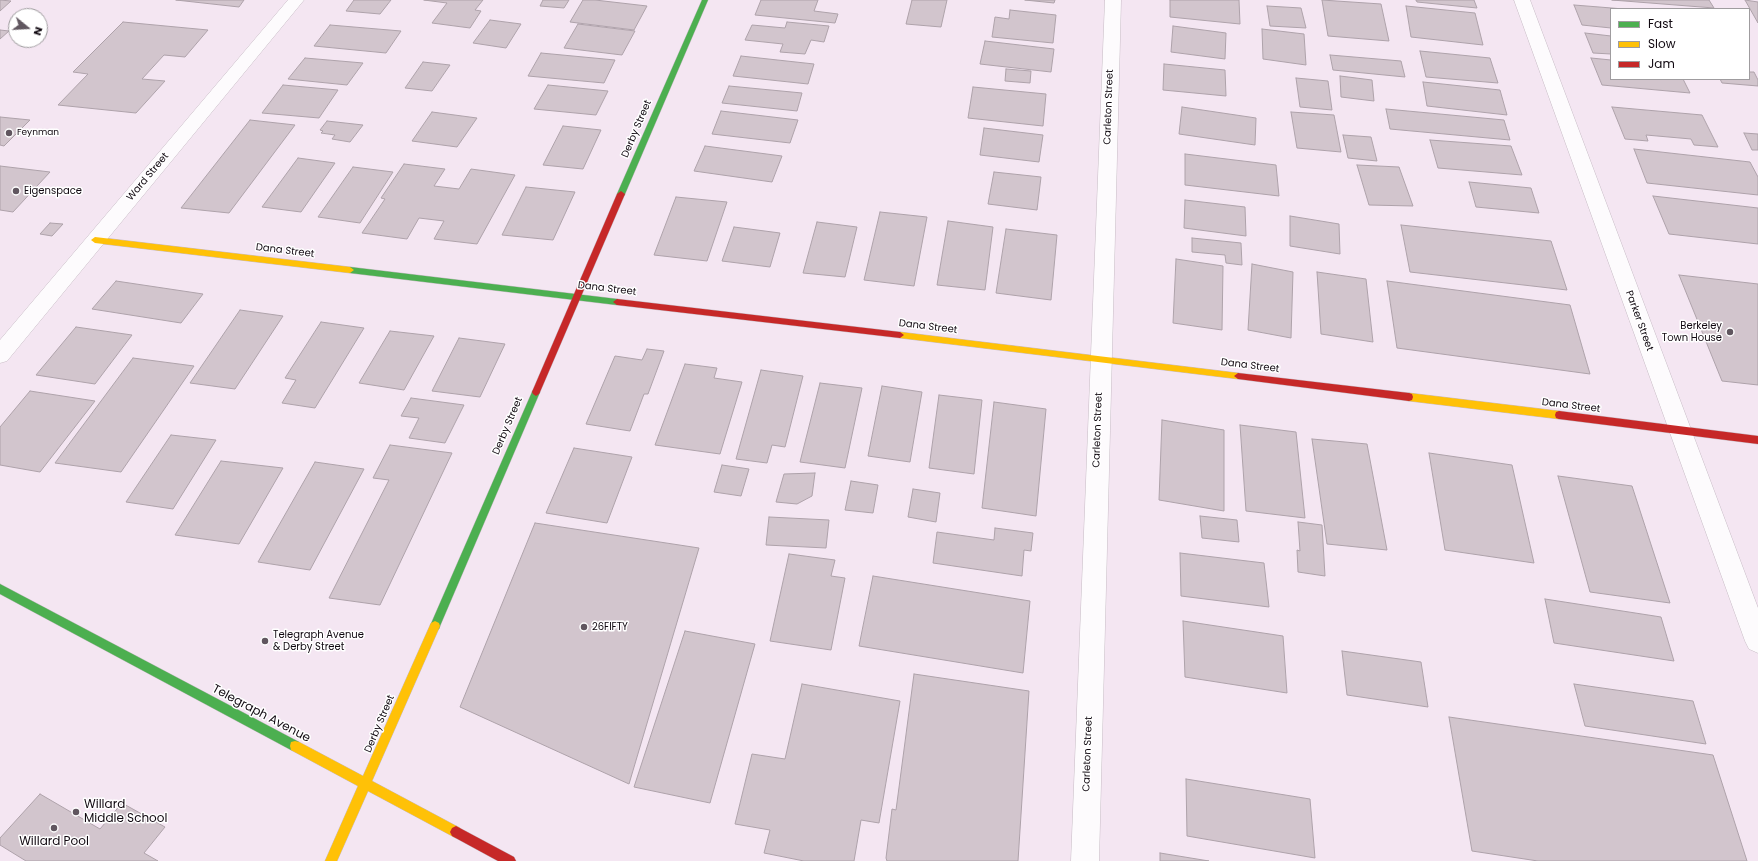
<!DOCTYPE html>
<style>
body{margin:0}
#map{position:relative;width:1758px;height:861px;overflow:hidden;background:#f4e6f2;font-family:Poppins,sans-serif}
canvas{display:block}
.legend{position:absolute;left:1610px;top:8px;width:140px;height:72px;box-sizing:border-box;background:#fff;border:1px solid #9f9c9f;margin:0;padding:5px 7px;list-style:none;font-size:12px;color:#100810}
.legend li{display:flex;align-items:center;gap:8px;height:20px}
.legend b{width:20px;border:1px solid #9f9c9f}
.north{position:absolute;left:8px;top:8px;width:40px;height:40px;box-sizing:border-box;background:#fff;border:1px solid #9f9c9f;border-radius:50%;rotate:108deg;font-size:11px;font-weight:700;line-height:16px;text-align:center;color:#100810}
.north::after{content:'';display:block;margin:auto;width:14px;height:18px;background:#60565f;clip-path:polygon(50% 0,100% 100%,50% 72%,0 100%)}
</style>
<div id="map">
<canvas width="1758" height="861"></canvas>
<ul class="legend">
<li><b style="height:5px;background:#4caf50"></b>Fast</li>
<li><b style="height:5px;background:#ffc107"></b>Slow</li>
<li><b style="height:5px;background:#c62828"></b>Jam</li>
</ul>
<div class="north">N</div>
</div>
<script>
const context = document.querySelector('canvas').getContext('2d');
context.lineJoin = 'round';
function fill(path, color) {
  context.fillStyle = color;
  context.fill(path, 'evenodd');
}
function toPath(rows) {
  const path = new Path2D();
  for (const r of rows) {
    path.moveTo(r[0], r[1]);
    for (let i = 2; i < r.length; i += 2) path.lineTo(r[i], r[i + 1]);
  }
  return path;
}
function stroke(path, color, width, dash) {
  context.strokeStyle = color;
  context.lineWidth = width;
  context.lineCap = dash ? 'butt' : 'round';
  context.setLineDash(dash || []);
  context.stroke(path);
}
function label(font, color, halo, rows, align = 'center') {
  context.font = font + ' Poppins,sans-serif';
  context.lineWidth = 3;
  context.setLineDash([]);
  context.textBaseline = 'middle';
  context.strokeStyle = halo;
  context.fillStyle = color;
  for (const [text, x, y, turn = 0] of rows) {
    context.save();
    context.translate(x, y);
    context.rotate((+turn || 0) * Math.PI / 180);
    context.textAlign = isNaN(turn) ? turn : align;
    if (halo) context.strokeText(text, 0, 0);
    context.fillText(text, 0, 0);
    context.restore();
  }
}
const building = toPath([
 [0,0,11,1,0,11,0,0],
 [176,0,244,0,239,7,176,0],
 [354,0,391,0,380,14,346,11,354,0],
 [424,0,483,0,475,10,481,11,470,28,432,23,447,3,424,0],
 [543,0,569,0,564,8,540,6,543,0],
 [583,0,595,0,647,6,634,30,570,22,583,0],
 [761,0,818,0,814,11,838,14,835,23,755,15,761,0],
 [912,0,947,0,941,27,906,24,912,0],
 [1025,0,1055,0,1054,3,1025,0],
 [1170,0,1239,0,1240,24,1170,17,1170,0],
 [1322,0,1381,4,1389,41,1328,36,1322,0],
 [1416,0,1474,0,1477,8,1417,2,1416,0],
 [1612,0,1709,0,1714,8,1612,0],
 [1745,0,1758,2,1758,23,1745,0],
 [1574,5,1624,9,1611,9,1611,28,1582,25,1574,5],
 [1267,6,1301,8,1306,28,1270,26,1267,6],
 [1406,6,1475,13,1483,45,1411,37,1406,6],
 [1010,10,1056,15,1053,43,992,37,995,17,1009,19,1010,10],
 [490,20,521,24,506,48,473,43,490,20],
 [123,22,208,30,185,57,164,55,142,79,165,81,136,113,58,105,88,74,73,72,123,22],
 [787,22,829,26,824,42,811,40,805,54,780,52,783,44,745,40,752,25,785,28,787,22],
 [578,24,635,31,622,55,564,48,578,24],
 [330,25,401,31,386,53,314,46,330,25],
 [1173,26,1226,33,1225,59,1171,52,1173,26],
 [1262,29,1304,34,1306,65,1263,59,1262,29],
 [0,30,9,31,0,39,0,30],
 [1585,33,1611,36,1611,54,1593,53,1585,33],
 [985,41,1054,49,1051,72,980,64,985,41],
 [1420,51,1490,58,1498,83,1426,77,1420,51],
 [541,53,615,60,604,83,528,76,541,53],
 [1330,55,1401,61,1405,77,1333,70,1330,55],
 [741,56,814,64,808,84,733,76,741,56],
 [305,58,363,63,347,85,288,79,305,58],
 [1591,58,1611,60,1611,79,1683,79,1690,93,1602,85,1591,58],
 [423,62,450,65,432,91,405,88,423,62],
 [1164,64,1225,70,1226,96,1163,90,1164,64],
 [1006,69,1031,71,1030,83,1005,81,1006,69],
 [1749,72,1754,72,1758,80,1758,86,1722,83,1720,79,1749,79,1749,72],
 [1340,76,1372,80,1374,101,1341,97,1340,76],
 [1296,78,1328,81,1332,110,1300,107,1296,78],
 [1423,82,1500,90,1507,115,1427,106,1423,82],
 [283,85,338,90,319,118,262,113,283,85],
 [548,85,608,91,596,115,534,109,548,85],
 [729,86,802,93,797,111,722,103,729,86],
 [973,87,1046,94,1043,126,968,118,973,87],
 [1182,107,1256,118,1255,145,1179,134,1182,107],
 [1612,107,1702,115,1718,147,1694,145,1691,139,1646,135,1648,141,1625,139,1612,107],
 [1386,109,1504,120,1510,140,1390,129,1386,109],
 [721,111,798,120,790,143,712,134,721,111],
 [432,112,477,118,457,147,412,141,432,112],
 [1291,112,1334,115,1341,152,1297,148,1291,112],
 [0,117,30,120,4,146,0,145,0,117],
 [250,120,295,125,229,213,181,208,250,120],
 [327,121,363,125,350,142,332,139,335,135,321,133,323,131,320,130,327,121],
 [563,126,601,130,583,169,543,165,563,126],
 [984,128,1043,135,1039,162,980,155,984,128],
 [1744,133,1758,134,1758,150,1752,150,1744,133],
 [1343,135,1371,137,1377,161,1348,158,1343,135],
 [1430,140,1511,146,1522,175,1438,168,1430,140],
 [705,146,782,156,772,182,694,171,705,146],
 [1634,149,1750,162,1758,177,1758,195,1647,183,1634,149],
 [1185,154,1276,165,1279,196,1185,185,1185,154],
 [298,158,335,163,301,212,262,207,298,158],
 [404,164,445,169,434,186,459,189,471,169,515,175,477,244,434,239,444,221,419,218,407,239,362,233,385,199,381,198,404,164],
 [1357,165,1399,167,1413,206,1369,205,1357,165],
 [0,166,50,172,13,212,0,210,0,166],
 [353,167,393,172,360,223,318,217,353,167],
 [994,172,1041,177,1037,210,988,204,994,172],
 [1469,182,1531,188,1539,213,1476,207,1469,182],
 [526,187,575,192,553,240,502,235,526,187],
 [1653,196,1758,208,1758,244,1669,234,1653,196],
 [676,197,727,202,707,261,654,255,676,197],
 [1185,200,1245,207,1246,236,1184,228,1185,200],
 [880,212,927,217,914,286,864,280,880,212],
 [1290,216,1339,224,1340,254,1290,246,1290,216],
 [948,221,993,227,985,290,937,285,948,221],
 [817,222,857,227,845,277,803,273,817,222],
 [50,223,63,224,52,236,40,234,50,223],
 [1401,225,1551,241,1567,290,1410,272,1401,225],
 [734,227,780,233,770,267,722,261,734,227],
 [1006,229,1057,235,1051,300,996,293,1006,229],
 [1192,238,1241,243,1242,265,1226,263,1225,255,1192,252,1192,238],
 [1176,259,1223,266,1222,330,1173,323,1176,259],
 [1252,264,1293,272,1291,338,1248,330,1252,264],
 [1317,272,1366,279,1373,342,1321,334,1317,272],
 [1679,275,1758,284,1758,385,1722,381,1679,275],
 [116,281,203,294,181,323,92,309,116,281],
 [1387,281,1570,305,1590,374,1397,348,1387,281],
 [240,310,283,316,235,389,190,383,240,310],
 [321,322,364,328,315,408,282,403,296,380,285,378,321,322],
 [76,327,132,335,95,384,36,375,76,327],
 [390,331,434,336,404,390,359,383,390,331],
 [459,338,505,344,480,397,432,391,459,338],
 [647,349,664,351,648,394,644,394,630,431,586,424,615,356,642,360,647,349],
 [133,358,194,366,121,472,55,463,133,358],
 [685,364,717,368,714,378,742,382,720,454,655,445,685,364],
 [761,370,803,376,785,447,772,445,767,463,736,459,761,370],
 [820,383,862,388,845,468,800,462,820,383],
 [882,386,922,392,910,462,868,456,882,386],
 [30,391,95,401,40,472,0,465,0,427,30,391],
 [939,395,982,400,974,474,929,468,939,395],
 [411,398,464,405,445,443,409,438,419,418,401,416,411,398],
 [994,402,1046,409,1036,516,982,508,994,402],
 [1162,420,1224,430,1224,511,1159,500,1162,420],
 [1240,425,1296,432,1305,518,1246,511,1240,425],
 [171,435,216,440,173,509,126,502,171,435],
 [1312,439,1367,444,1387,550,1327,544,1312,439],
 [390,445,452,453,380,605,329,598,389,480,373,478,390,445],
 [574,448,632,457,607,523,546,513,574,448],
 [1429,453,1512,465,1534,563,1445,550,1429,453],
 [221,461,283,468,239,544,175,535,221,461],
 [315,462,364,469,310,570,258,562,315,462],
 [722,465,749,469,741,496,714,492,722,465],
 [815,473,812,496,797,504,776,502,784,474,815,473],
 [1558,476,1632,486,1670,603,1590,592,1558,476],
 [851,481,878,485,873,513,845,510,851,481],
 [913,489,940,493,936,522,908,517,913,489],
 [1200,516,1237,520,1239,542,1202,538,1200,516],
 [769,517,829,520,826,548,766,545,769,517],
 [1298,522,1322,525,1325,576,1298,572,1297,550,1300,551,1298,522],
 [535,523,699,548,629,784,460,707,535,523],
 [995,528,1033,533,1031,551,1024,550,1022,576,933,563,937,532,994,540,995,528],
 [1180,553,1264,563,1269,607,1181,596,1180,553],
 [789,554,835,560,831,576,845,578,831,650,770,641,789,554],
 [873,576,1030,601,1023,673,859,646,873,576],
 [1545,599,1661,617,1674,661,1554,643,1545,599],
 [1183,621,1283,636,1287,693,1185,677,1183,621],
 [685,631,755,644,710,803,634,787,685,631],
 [1342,651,1421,662,1428,707,1347,695,1342,651],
 [914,674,1029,691,1018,861,887,861,886,858,892,809,896,810,914,674],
 [802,684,900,701,879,823,861,820,854,861,804,861,764,853,770,830,735,824,752,754,785,759,802,684],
 [1574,684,1693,701,1706,744,1585,726,1574,684],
 [1449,717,1713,755,1747,861,1538,861,1472,851,1449,717],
 [1186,779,1310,799,1315,858,1187,836,1186,779],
 [40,794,100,829,122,803,165,827,144,853,158,861,26,861,0,845,0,838,40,794],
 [1160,853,1209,861,1160,861,1160,853]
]);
fill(building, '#d2c5cd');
stroke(building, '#aea2aa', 1);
const street = toPath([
 [288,0,304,0,7,361,0,363,0,340,288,0],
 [1105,0,1121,0,1099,861,1071,861,1105,0],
 [1514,0,1530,0,1758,608,1758,653,1749,649,1745,641,1514,0]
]);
const fast = toPath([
 [702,0,708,0,625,194,624,196,618,196,617,194,702,0],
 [350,267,617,299,621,302,617,305,350,273,346,270,350,267],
 [536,388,539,390,540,392,440,626,439,629,435,631,431,629,430,626,532,392,533,390,536,388],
 [0,584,299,742,300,746,299,750,295,751,291,750,0,594,0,584]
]);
const slow = toPath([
 [95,237,350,267,354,270,350,273,95,243,91,240,95,237],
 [900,332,1238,373,1242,376,1238,379,900,338,896,335,900,332],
 [1409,393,1559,411,1562,412,1563,415,1562,418,1559,419,1409,401,1406,400,1405,397,1406,394,1409,393],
 [435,621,439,623,440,626,372,781,460,828,462,832,460,836,456,838,452,836,368,791,337,861,325,861,358,786,291,750,290,746,291,742,295,741,299,742,363,776,431,623,435,621]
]);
const jam = toPath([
 [621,191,625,194,540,392,539,394,536,396,533,394,532,392,617,194,621,191],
 [617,299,900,332,904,335,900,338,617,305,613,302,617,299],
 [1238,373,1409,393,1412,394,1413,397,1412,400,1409,401,1238,379,1234,376,1238,373],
 [1559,411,1758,436,1758,444,1559,419,1556,418,1555,415,1556,412,1559,411],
 [456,826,514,857,516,861,498,861,452,836,450,832,452,828,456,826]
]);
stroke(street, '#c7bcc5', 1);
stroke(fast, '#c7bcc5', 1);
stroke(slow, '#c7bcc5', 1);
stroke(jam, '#c7bcc5', 1);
fill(street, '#fdfbfd');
fill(fast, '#4caf50');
fill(slow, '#ffc107');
fill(jam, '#c62828');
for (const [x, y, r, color] of [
 [9,133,4,"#60565f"],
 [16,191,4,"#60565f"],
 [1730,332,4,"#60565f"],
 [584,627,4,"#60565f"],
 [265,641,4,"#60565f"],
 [76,812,4,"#60565f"],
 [54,828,4,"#60565f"]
]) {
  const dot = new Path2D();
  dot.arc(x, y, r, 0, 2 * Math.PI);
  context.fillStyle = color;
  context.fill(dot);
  stroke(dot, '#fff', 1.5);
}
label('9px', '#100810', '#fff', [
 ["Feynman",17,133]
], 'left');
label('10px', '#100810', '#fff', [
 ["Carleton Street",1109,107,-88],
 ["Derby Street",637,129,-67],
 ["Ward Street",148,177,-50],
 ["Dana Street",285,251,7],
 ["Dana Street",607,289,7],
 ["Parker Street",1639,321,70],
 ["Dana Street",928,327,7],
 ["Dana Street",1250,366,7],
 ["Dana Street",1571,406,7],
 ["Derby Street",508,426,-67],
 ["Carleton Street",1098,430,-88],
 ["Derby Street",380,724,-67],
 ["Carleton Street",1088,754,-88]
]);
label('10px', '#100810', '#fff', [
 ["Eigenspace",24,191],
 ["Berkeley",1722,326,"right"],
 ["Town House",1722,338,"right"],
 ["26FIFTY",592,627],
 ["Telegraph Avenue",273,635],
 ["& Derby Street",273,647]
], 'left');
label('12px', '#100810', '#fff', [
 ["Telegraph Avenue",261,714,28]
]);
label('12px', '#100810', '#fff', [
 ["Willard",84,805],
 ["Middle School",84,819],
 ["Willard Pool",54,842,"center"]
], 'left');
</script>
